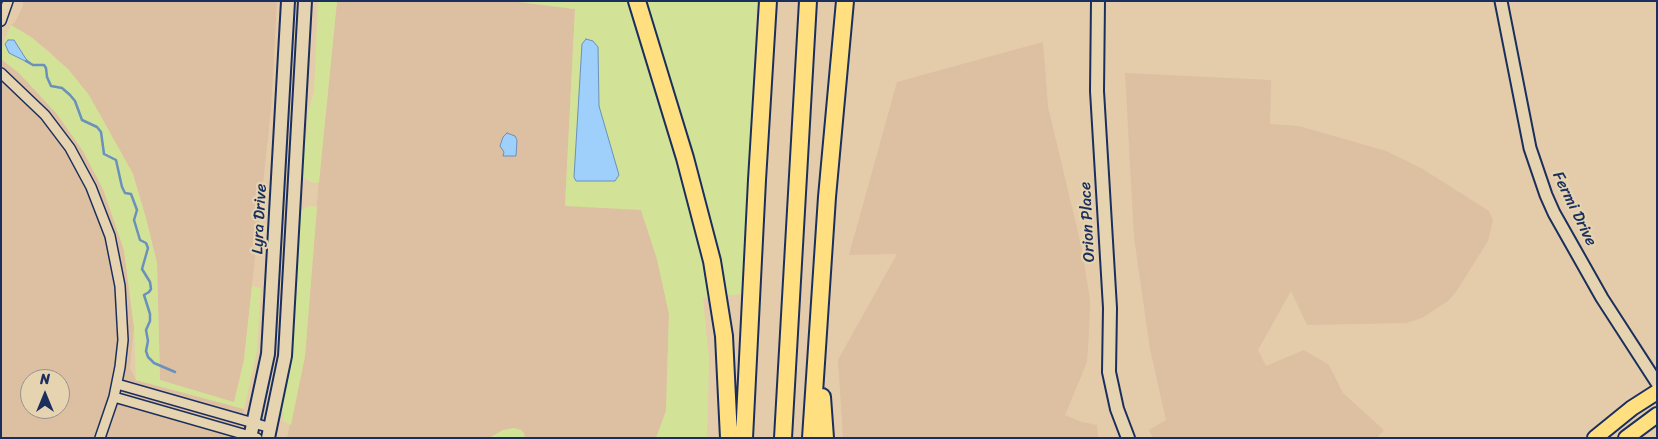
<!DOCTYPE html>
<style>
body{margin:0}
#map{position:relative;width:1658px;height:439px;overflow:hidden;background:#e4ccaa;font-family:Sriracha,sans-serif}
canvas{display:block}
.frame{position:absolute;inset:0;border:2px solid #1b2f5e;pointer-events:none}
.north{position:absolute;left:20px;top:369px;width:50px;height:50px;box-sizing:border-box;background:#e6d4b1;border:1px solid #959290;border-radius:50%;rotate:0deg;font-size:14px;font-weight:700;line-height:20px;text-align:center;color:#1b2f5e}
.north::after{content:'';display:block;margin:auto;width:18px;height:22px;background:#1b2f5e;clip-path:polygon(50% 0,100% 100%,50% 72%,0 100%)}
</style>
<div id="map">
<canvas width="1658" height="439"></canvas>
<div class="frame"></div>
<div class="north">N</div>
</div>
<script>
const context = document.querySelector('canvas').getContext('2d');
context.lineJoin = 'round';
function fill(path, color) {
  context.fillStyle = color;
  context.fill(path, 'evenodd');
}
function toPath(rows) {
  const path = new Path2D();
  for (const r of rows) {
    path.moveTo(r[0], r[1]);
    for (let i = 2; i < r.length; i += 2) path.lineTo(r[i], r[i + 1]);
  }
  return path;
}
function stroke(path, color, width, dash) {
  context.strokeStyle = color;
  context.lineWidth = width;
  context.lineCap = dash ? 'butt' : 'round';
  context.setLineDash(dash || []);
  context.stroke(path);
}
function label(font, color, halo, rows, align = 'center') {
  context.font = font + ' Sriracha,sans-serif';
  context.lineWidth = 4.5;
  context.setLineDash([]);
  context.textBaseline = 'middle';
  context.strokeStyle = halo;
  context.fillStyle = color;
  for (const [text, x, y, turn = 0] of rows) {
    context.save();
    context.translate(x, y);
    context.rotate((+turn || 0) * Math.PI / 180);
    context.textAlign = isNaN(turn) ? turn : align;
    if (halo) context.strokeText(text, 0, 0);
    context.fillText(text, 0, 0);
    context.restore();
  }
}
fill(toPath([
 [23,1,277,1,271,109,252,286,244,360,234,403,160,380,157,263,133,174,100,115,76,79,51,53,31,37,11,25,15,22,23,6],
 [337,1,511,1,575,9,565,205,641,209,657,259,669,314,666,411,656,438,287,438,305,356,320,166],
 [1043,42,1048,107,1082,249,1090,300,1089,332,1087,362,1065,415,1082,422,1097,425,1098,438,843,438,838,360,897,254,849,255,897,82],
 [1,59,19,73,57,114,83,151,103,189,124,250,134,327,130,368,136,380,244,409,238,438,1,438],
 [30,379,60,379,60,409,30,409],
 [1125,73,1271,80,1270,124,1299,126,1386,151,1421,168,1489,211,1493,220,1488,241,1456,292,1448,301,1422,318,1406,323,1307,325,1291,291,1258,350,1266,366,1304,350,1329,365,1343,393,1384,430,1377,438,1153,438,1149,430,1166,420,1150,349,1134,237]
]), '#ddbfa1');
fill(toPath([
 [318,1,337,1,319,183,311,182,302,177,301,170,302,150,307,131,308,112,314,92],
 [511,1,757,1,743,294,703,298,709,359,707,438,656,438,666,411,669,314,657,259,641,210,565,206,575,9],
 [11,25,31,37,68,69,89,95,133,174,146,218,157,263,160,380,234,402,244,360,252,286,261,288,257,351,244,409,136,380,134,327,124,250,103,189,83,151,57,114,19,73,1,59,1,49],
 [310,206,317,207,305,356,291,425,282,420,284,414,282,413,279,415,298,219,301,210],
 [514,428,521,430,524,433,525,438,489,438,503,430]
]), '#d2e397');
const water = toPath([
 [586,39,593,41,598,47,599,106,619,175,615,181,576,181,574,177,582,44,586,39],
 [8,40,14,40,26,59,33,65,9,53,5,44,8,40],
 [507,133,515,136,517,140,516,156,503,156,504,152,500,146,503,137,507,133]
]);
fill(water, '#9fd0fb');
stroke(water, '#6a90bc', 1);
stroke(toPath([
 [26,61,33,65,44,65,46,68,47,77,51,86,62,88,70,95,75,101,82,120,97,127,101,132,104,154,116,160,122,187,125,193,131,194,137,210,134,220,140,240,146,243,148,248,142,269,150,282,151,289,149,292,144,295,150,314,150,321,146,330,148,341,146,351,148,357,154,363,175,372]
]), '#6a90bc', 2.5);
const minor = toPath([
 [1,21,8,1],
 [1,73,45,115,70,148,91,187,110,236,120,286,123,340,120,367,114,397,100,438],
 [117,384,271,428],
 [114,397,257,438]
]);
const tertiary = toPath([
 [1501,1,1530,148,1546,195,1554,213,1602,298,1657,383]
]);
const secondary = toPath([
 [1098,1,1097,91,1110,308,1109,372,1117,409,1128,438],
 [250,438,268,354,288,1],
 [268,438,285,356,305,1]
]);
const primary = toPath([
 [1595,438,1632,408,1657,392],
 [1626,438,1657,415]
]);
const motorway = toPath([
 [637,1,685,158,712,261,724,336,729,438],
 [822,397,825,438],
 [744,438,757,180,768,1],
 [783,438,808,1],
 [811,438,827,197,845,1]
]);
stroke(minor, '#1b2f5e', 12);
stroke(tertiary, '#1b2f5e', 15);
stroke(secondary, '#1b2f5e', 16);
stroke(primary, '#1b2f5e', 18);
stroke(motorway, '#1b2f5e', 20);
stroke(minor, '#e6d4b1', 9);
stroke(tertiary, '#e6d4b1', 11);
stroke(secondary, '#e6d4b1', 12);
stroke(primary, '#ffdf80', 14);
stroke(motorway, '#ffdf80', 16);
label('16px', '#1b2f5e', '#e6d4b1', [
 ["Fermi Drive",1574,209,64],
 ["Lyra Drive",260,219,-87],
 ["Orion Place",1088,222,-93]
]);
</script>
